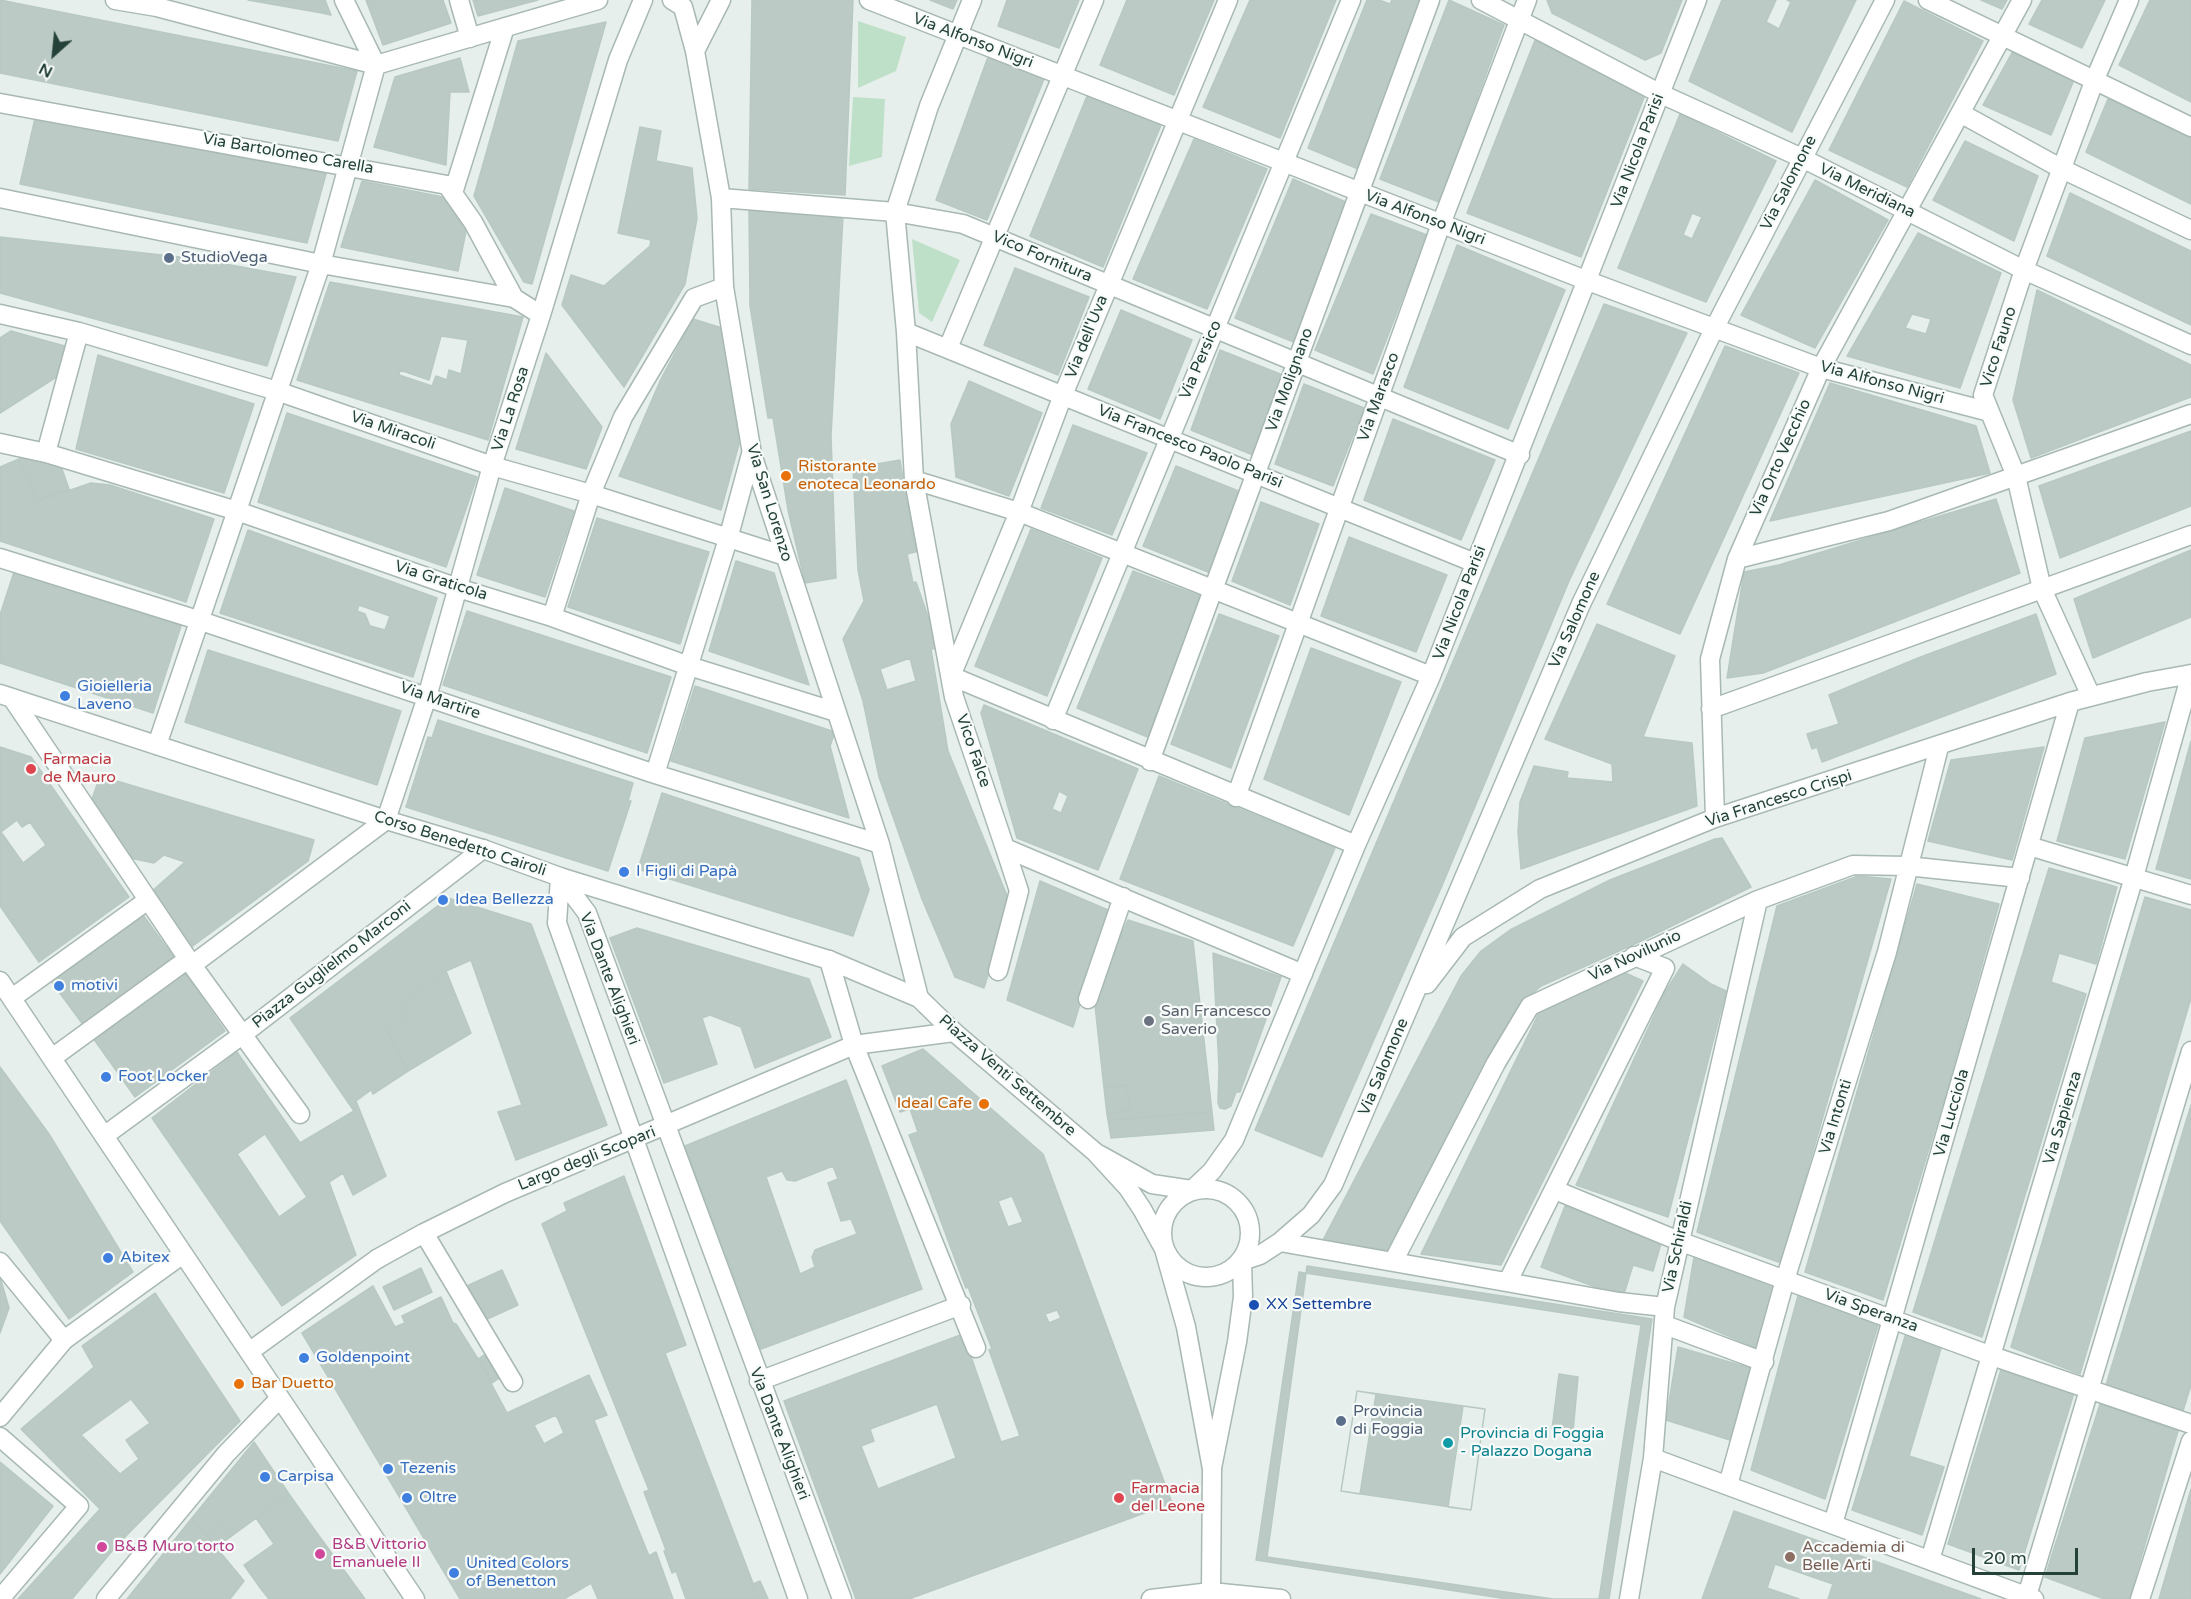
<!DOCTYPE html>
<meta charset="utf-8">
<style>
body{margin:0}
#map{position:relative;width:2191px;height:1599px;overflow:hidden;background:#e6efeb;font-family:"Varela Round",sans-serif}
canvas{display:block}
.north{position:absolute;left:24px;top:24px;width:60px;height:60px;-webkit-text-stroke:4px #f7fbf9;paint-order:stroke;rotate:207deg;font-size:16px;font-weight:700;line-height:24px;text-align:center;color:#24423a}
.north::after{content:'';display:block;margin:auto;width:21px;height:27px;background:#24423a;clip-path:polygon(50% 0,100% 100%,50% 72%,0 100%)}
.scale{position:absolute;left:1972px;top:1548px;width:106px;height:27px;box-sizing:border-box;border:3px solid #24423a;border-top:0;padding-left:8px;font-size:18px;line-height:21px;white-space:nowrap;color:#24423a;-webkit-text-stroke:4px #f7fbf9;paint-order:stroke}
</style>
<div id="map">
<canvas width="2191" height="1599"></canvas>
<div class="north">N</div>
<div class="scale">20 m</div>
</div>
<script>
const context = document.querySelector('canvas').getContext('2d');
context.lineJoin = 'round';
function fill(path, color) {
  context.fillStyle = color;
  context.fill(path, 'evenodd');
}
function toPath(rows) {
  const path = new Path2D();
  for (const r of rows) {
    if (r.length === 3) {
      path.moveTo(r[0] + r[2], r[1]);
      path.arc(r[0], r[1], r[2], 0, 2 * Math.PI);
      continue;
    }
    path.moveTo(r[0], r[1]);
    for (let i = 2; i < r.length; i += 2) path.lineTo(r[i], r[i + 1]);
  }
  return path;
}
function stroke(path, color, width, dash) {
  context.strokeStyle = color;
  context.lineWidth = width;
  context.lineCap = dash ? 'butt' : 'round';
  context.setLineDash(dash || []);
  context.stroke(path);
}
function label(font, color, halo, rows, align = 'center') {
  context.font = font + ' "Varela Round",sans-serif';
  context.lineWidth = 4.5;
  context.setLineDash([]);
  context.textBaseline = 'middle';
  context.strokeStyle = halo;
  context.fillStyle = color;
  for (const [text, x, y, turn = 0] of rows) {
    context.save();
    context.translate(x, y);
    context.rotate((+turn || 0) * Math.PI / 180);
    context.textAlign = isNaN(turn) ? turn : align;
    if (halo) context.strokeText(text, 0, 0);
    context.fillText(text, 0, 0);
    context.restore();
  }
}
fill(toPath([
 [858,21,906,37,896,71,858,88],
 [853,97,885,99,882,157,849,166],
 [912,239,960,260,932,322,919,313]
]), '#bfe0c8');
const building = toPath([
 [0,0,357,71,338,141,0,73,0,0],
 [248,0,325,0,331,15,322,13,248,0],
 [366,0,443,0,451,23,383,45,366,0],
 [473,0,538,0,478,16,473,0],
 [752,0,853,0,845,195,749,189,752,0],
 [930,0,957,0,953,9,930,0],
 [1007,0,1079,0,1059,48,998,26,1007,0],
 [1127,0,1214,0,1174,95,1100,65,1127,0],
 [1250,0,1336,0,1280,138,1203,107,1250,0],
 [1367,0,1379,0,1390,4,1392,0,1420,0,1358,169,1308,148,1367,0],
 [1449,0,1504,25,1439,202,1380,179,1449,0],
 [1547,0,1682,0,1661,53,1645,60,1552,13,1547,0],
 [1722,0,1776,0,1766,22,1779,29,1791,2,1787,0,1856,0,1792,132,1689,81,1722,0],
 [1981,0,2007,0,2002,9,1981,0],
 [2042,0,2105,0,2082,48,2029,24,2042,0],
 [2150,0,2191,0,2191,102,2119,65,2150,0],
 [1904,1,1983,41,1907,187,1829,150,1904,1],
 [606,22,532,284,524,282,474,196,518,41,606,22],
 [1535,40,1645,95,1581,257,1467,213,1535,40],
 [2013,51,2074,80,2051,135,1983,105,2013,51],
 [988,57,1044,79,987,220,936,200,988,57],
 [460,58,469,92,450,92,446,165,374,147,395,77,460,58],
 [1087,96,1161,125,1103,267,1030,236,1087,96],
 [2108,99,2191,138,2191,204,2086,152,2108,99],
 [36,114,326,174,307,243,20,184,36,114],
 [1680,114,1776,161,1706,302,1618,268,1680,114],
 [1692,213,1702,217,1692,239,1683,235,1692,213],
 [640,127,661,131,656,161,692,168,697,218,685,284,624,387,562,305,571,275,604,286,650,246,651,240,618,233,640,127],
 [1194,139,1267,169,1207,309,1133,279,1194,139],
 [1965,141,2038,176,2014,241,1933,200,1965,141],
 [1293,179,1348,203,1296,343,1235,318,1293,179],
 [1815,180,1888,220,1815,348,1741,315,1815,180],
 [362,181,443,197,466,231,458,271,341,247,362,181],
 [2070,193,2191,251,2191,325,2047,256,2070,193],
 [749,208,843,216,831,436,836,578,805,583,788,510,773,418,768,418,750,306,749,208],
 [1371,214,1427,235,1373,374,1315,350,1371,214],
 [1918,233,2001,273,1960,388,1847,356,1918,233],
 [1912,314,1931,319,1926,334,1905,328,1912,314],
 [0,237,198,259,296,277,267,366,0,293,0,237],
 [1457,245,1565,290,1508,429,1404,387,1457,245],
 [1015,268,1089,297,1058,375,984,345,1015,268],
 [330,282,523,317,488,440,297,380,330,282],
 [441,336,468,340,461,374,449,370,447,380,436,376,432,386,399,375,400,370,429,380,441,336],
 [2037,290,2191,365,2191,397,2031,458,2013,400,2037,290],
 [1604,304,1687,333,1569,581,1441,888,1322,1157,1255,1130,1604,304],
 [1121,310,1192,340,1160,419,1088,389,1121,310],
 [693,319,722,328,739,444,721,510,619,476,661,379,693,319],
 [11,331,68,347,61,374,0,413,0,338,11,331],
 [1725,346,1799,373,1680,634,1607,604,1725,346],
 [1220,350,1285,376,1253,455,1191,430,1220,350],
 [546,353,602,427,586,469,516,449,546,353],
 [98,355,254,404,224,493,76,449,98,355],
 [969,381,1042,413,1009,496,956,477,951,424,969,381],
 [1830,383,1976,426,1990,473,1770,521,1830,383],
 [1304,384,1364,408,1333,486,1275,464,1304,384],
 [287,413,477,477,446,567,258,502,287,413],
 [1393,419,1495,460,1461,540,1364,500,1393,419],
 [1073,425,1147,453,1112,535,1041,508,1073,425],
 [2191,431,2191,506,2060,558,2039,486,2191,431],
 [29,456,61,466,69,489,38,501,19,459,29,456],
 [19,459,38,501,91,483,110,485,214,519,186,602,0,541,0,467,19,459],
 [900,460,915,552,907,554,913,583,916,582,939,648,931,649,948,751,1010,903,984,988,955,977,922,899,879,777,863,701,843,639,864,601,858,570,853,468,900,460],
 [910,658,916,681,887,690,880,669,910,658],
 [1176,466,1241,492,1213,574,1143,546,1176,466],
 [505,488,574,511,545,597,477,575,505,488],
 [1996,499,2020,573,1763,673,1727,678,1744,572,1779,565,1996,499],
 [918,501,926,550,915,552,908,503,918,501],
 [1261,502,1319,524,1290,605,1232,581,1261,502],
 [597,518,709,552,680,644,568,607,597,518],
 [1031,529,1102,558,1047,696,975,666,1031,529],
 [248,530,437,598,413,677,220,613,248,530],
 [359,605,390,616,385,630,370,626,365,614,357,611,359,605],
 [1349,537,1447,575,1416,652,1321,616,1349,537],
 [2191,550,2191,617,2093,658,2074,599,2191,550],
 [736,561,774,573,809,685,709,651,736,561],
 [1133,571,1202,597,1150,738,1077,708,1133,571],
 [14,572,181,626,153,713,0,663,0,615,14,572],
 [467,611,671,677,647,753,443,685,467,611],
 [1219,614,1279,636,1231,768,1171,744,1219,614],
 [2036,614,2056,674,1822,762,1817,747,1812,749,1807,734,1839,724,1829,695,1918,658,2036,614],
 [1597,624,1675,656,1643,737,1692,743,1697,806,1521,869,1518,832,1520,802,1534,766,1568,772,1567,778,1613,782,1612,764,1545,739,1597,624],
 [1311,648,1401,682,1349,815,1264,779,1311,648],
 [208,650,401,711,377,785,185,722,208,650],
 [695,686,835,732,830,746,849,818,671,761,695,686],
 [984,705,1138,769,1098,870,1017,838,981,713,984,705],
 [1059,791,1068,796,1061,813,1052,809,1059,791],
 [438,720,633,783,628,801,631,801,608,871,406,807,428,737,432,738,438,720],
 [2165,722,2125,859,2057,841,2085,738,2165,722],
 [2191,741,2191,879,2156,869,2191,741],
 [0,747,31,757,129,897,39,962,0,906,0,747],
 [17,820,22,827,30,822,46,845,23,863,1,832,17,820],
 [2044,747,2012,860,1928,841,1951,760,2044,747],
 [100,776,314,840,308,861,190,948,151,892,185,862,164,855,154,863,130,858,96,813,92,799,100,776],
 [1159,776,1335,848,1293,946,1120,879,1159,776],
 [662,793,859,858,869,890,853,936,638,869,662,793],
 [1722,838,1751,887,1639,942,1541,986,1525,1000,1488,1060,1387,1250,1323,1240,1461,976,1481,951,1510,930,1610,880,1715,839,1722,838],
 [2049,868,2117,887,2096,964,2059,953,2051,982,2086,994,1982,1337,1913,1312,2049,868],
 [1858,876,1891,879,1781,1263,1697,1232,1777,906,1858,876],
 [1040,881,1108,910,1073,1027,1007,1000,1040,881],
 [1917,884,1999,904,1948,1086,1883,1300,1805,1272,1917,884],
 [2145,897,2191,910,2191,998,2080,1374,2011,1347,2145,897],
 [448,898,531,924,607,1125,516,1160,498,1112,522,1105,471,960,446,971,398,1008,405,1017,387,1031,408,1071,373,1094,371,1090,356,1101,386,1176,353,1195,343,1173,329,1182,356,1255,282,1306,152,1118,237,1052,300,1143,354,1111,290,1018,448,898],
 [265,1134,307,1197,279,1217,237,1154,265,1134],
 [143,915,175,959,84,1026,51,981,143,915],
 [1128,920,1193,941,1212,1112,1108,1120,1107,1114,1130,1110,1127,1085,1104,1088,1094,996,1128,920],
 [637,928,809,979,831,1037,755,1068,741,1027,710,1015,702,1018,717,1064,664,1083,610,938,637,928],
 [1213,953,1281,977,1240,1092,1236,1092,1231,1106,1225,1109,1220,1108,1218,1103,1219,1067,1213,953],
 [1683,964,1711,984,1726,991,1668,1217,1576,1185,1665,992,1683,964],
 [446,971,471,1033,408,1071,387,1031,405,1017,398,1008,446,971],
 [184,972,225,1031,135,1097,93,1038,184,972],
 [1623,972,1643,981,1501,1265,1421,1254,1540,1011,1550,1004,1623,972],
 [923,1049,1043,1154,1172,1503,909,1599,856,1599,784,1401,963,1334,1001,1442,1020,1436,989,1350,992,1349,968,1287,966,1288,962,1278,909,1135,918,1132,910,1109,900,1112,882,1066,923,1049],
 [1012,1196,1023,1222,1008,1227,998,1201,1012,1196],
 [1057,1310,1061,1318,1049,1323,1045,1314,1057,1310],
 [937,1404,956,1458,878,1489,861,1446,874,1441,870,1429,937,1404],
 [0,1067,49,1134,133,1272,69,1319,0,1221,0,1067],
 [846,1080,922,1289,761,1349,685,1146,846,1080],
 [833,1166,838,1179,828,1183,841,1221,851,1219,857,1234,815,1250,812,1257,815,1267,800,1274,766,1177,782,1171,787,1180,795,1181,833,1166],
 [1127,1085,1130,1110,1107,1114,1104,1088,1127,1085],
 [2191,1105,2191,1385,2183,1411,2106,1385,2191,1105],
 [1212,1112,1214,1130,1111,1138,1108,1120,1212,1112],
 [624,1176,686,1345,665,1353,759,1599,686,1599,676,1571,672,1573,664,1551,666,1550,644,1492,649,1490,542,1224,567,1211,564,1203,624,1176],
 [1565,1206,1662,1240,1653,1271,1633,1265,1623,1297,1541,1267,1565,1206],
 [1695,1251,1775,1283,1756,1348,1684,1317,1695,1251],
 [1307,1266,1652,1319,1609,1599,1553,1599,1267,1557,1307,1266],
 [1559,1374,1578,1377,1573,1432,1552,1429,1559,1374],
 [1357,1391,1485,1409,1471,1510,1341,1491,1357,1391],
 [421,1268,432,1292,394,1310,383,1287,421,1268],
 [502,1270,518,1305,483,1321,467,1286,502,1270],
 [1299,1272,1641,1325,1599,1599,1507,1599,1256,1560,1299,1272],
 [0,1277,9,1308,0,1333,0,1277],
 [373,1286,395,1327,405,1323,402,1316,441,1297,453,1323,456,1324,478,1359,507,1413,589,1375,607,1415,594,1420,649,1556,656,1552,673,1599,598,1599,591,1583,564,1599,460,1599,302,1333,373,1286],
 [556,1415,564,1433,544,1444,534,1425,556,1415],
 [1799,1292,1879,1322,1825,1499,1751,1470,1799,1292],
 [155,1293,240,1421,117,1545,72,1599,18,1599,100,1509,21,1429,94,1367,82,1346,155,1293],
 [131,1399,150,1423,126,1440,139,1459,120,1474,81,1435,131,1399],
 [1906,1333,1942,1345,1909,1456,1944,1467,1922,1535,1852,1510,1906,1333],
 [1678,1347,1750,1368,1730,1440,1666,1420,1678,1347],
 [487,1353,501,1377,492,1383,478,1359,487,1353],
 [2002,1366,2074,1393,2019,1570,1948,1544,2002,1366],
 [1357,1391,1376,1394,1360,1494,1341,1491,1357,1391],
 [2100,1404,2178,1431,2129,1599,2104,1599,2045,1577,2100,1404],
 [1463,1406,1485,1409,1471,1510,1448,1507,1463,1406],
 [254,1442,289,1494,229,1538,218,1525,205,1534,192,1518,254,1442],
 [0,1462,53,1506,0,1574,0,1462],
 [2191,1489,2191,1599,2159,1599,2191,1489],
 [289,1494,306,1518,365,1599,269,1599,261,1589,244,1565,274,1544,256,1518,289,1494],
 [1734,1511,1810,1538,1981,1599,1828,1599,1833,1584,1775,1564,1767,1588,1799,1599,1702,1599,1734,1511],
 [192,1518,244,1581,230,1599,127,1599,192,1518],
 [218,1525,229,1538,216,1547,205,1534,218,1525],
 [760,1581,768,1599,759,1599,753,1584,760,1581]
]);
fill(building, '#bbcac4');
stroke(building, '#b8c9c2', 1.5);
const pedestrian = toPath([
 [12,698,192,965],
 [0,981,415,1599],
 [12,998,148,900],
 [52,1058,188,959],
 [104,1136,242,1035],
 [1665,1325,1764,1362],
 [64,1340,183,1254],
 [249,1352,377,1259],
 [106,1599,226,1454,280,1398]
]);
const minor = toPath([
 [115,0,157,7,376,65,598,0],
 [459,0,470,38],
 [672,0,683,7,695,51],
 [721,0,695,51,721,198,724,287,752,454,880,844,919,998],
 [869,0,1588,281,1821,368,1990,412],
 [972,0,929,106,895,212,906,332,914,480,954,697,1005,848,1303,974],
 [1228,0,1063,395,1019,512,951,676,1356,845],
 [1481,0,1661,94,1802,158,2024,270,2191,345],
 [1928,0,2191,127],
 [0,103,447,185,473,222,514,298],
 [1962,114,2062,169,2191,230],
 [453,193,505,27],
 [0,198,321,264,514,298,541,315],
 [721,198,895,212,963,224,1520,455],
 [0,314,79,332,277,391,492,466,591,494,785,556],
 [906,332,1475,563],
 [948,348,1094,0],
 [0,443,46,453,79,332],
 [46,453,237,511,458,588,552,617,689,666,836,712],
 [914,480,1019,512,1431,676],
 [0,558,201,621,655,774,880,844],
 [1737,559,1889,521,2191,414],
 [552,617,591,494,623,417,694,298,724,287],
 [2091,696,2042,589,2016,476,1983,395,2024,270,2095,79,2129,0],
 [1711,709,2191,535],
 [1053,720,1351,0],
 [157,745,321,264,376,65,344,0],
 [1150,761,1430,0],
 [655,774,728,539,751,454],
 [1236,797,1441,224,1527,0],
 [1715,818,1710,659,1737,559,1821,368,2022,0],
 [2029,846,2191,895],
 [560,877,587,913,842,1599],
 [560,877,557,923,798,1599],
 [829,960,854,1045,976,1348],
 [998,971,1019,891,1005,848],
 [1427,984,1463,937,1540,889,1715,818,2070,702,2147,682,2191,674],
 [1088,999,1123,897],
 [242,1035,483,849],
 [300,1114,192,965,386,820,427,697,492,466,541,315,618,60,643,0],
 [1100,1155,1152,1184,1192,1190],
 [1206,1233,44],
 [1192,1190,1212,1171,1234,1140,1356,845,1431,676,1697,0],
 [1555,1190,1679,1241,1992,1356,2191,1424],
 [424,1233,513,1382],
 [1280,1242,1619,1302,1665,1307],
 [377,1259,424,1233,505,1193,854,1045,954,1032],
 [1394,1260,1496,1063,1530,1006,1758,900,1853,865,1907,866,2020,878],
 [1242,1261,1260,1255,1280,1242,1311,1215,1333,1185,1581,604,1715,327,1885,0],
 [0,1262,64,1340,0,1417],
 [1508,1281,1665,968,1634,956],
 [759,1381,961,1305],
 [0,1437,79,1506,0,1599],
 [1653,1458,2034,1599],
 [1212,1468,1237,1342,1243,1297,1242,1261],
 [1728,1485,1785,1280,1887,952,1939,747],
 [1833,1524,2070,702],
 [1930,1560,2134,877,2191,674],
 [2027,1596,2191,1051],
 [1151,1599,1211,1592],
 [1629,1599,1653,1458,1665,1307,1758,900],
 [2140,1599,2191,1441]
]);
const tertiary = toPath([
 [0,694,386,820,483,849,560,877,829,960,919,998,954,1032,1095,1152,1128,1188,1142,1209,1164,1249,1186,1327,1212,1469,1211,1592,1281,1599]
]);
stroke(pedestrian, '#a8b8b2', 21);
stroke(minor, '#a8b8b2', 21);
stroke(tertiary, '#a8b8b2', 21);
stroke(pedestrian, '#fff', 18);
stroke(minor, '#fff', 18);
stroke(tertiary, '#fff', 18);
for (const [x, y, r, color] of [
 [169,258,6,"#5c6f8a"],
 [786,476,6,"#e8710a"],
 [65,696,6,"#3f7fe0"],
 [31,769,6,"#e0444e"],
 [624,872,6,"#3f7fe0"],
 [443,900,6,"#3f7fe0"],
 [59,986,6,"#3f7fe0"],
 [1149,1021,6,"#6b7280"],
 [106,1077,6,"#3f7fe0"],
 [984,1104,6,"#e8710a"],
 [108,1258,6,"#3f7fe0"],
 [1254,1305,6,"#1a4fb4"],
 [304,1358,6,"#3f7fe0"],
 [239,1384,6,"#e8710a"],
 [1341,1421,6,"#5c6f8a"],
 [1448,1443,6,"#0f9aa8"],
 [388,1469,6,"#3f7fe0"],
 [265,1477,6,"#3f7fe0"],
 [407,1498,6,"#3f7fe0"],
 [1119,1498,6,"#e0444e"],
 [102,1547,6,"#d1479c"],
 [320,1554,6,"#d1479c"],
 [1790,1557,6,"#8d6e63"],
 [454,1573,6,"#3f7fe0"]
]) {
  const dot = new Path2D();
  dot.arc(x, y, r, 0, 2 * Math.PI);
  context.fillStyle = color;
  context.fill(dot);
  stroke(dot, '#f7fbf9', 2);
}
label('16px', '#24423a', '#f7fbf9', [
 ["Via Alfonso Nigri",973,41,21],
 ["Via Nicola Parisi",1638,151,-69],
 ["Via Bartolomeo Carella",288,154,10],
 ["Via Salomone",1789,183,-63],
 ["Via Meridiana",1867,191,26],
 ["Via Alfonso Nigri",1425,218,21],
 ["Vico Fornitura",1042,257,23],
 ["Via dell'Uva",1087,337,-68],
 ["Vico Fauno",1999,347,-72],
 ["Via Persico",1201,360,-67],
 ["Via Molignano",1290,380,-70],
 ["Via Alfonso Nigri",1882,383,15],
 ["Via Marasco",1379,397,-70],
 ["Via La Rosa",511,409,-72],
 ["Via Miracoli",393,431,19],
 ["Via Francesco Paolo Parisi",1190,447,22],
 ["Via Orto Vecchio",1781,458,-66],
 ["Via San Lorenzo",769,503,73],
 ["Via Graticola",441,581,18],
 ["Via Nicola Parisi",1460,603,-69],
 ["Via Salomone",1575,620,-66],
 ["Via Martire",440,701,19],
 ["Vico Falce",973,751,71],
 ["Via Francesco Crispi",1779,799,-18],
 ["Corso Benedetto Cairoli",460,844,18],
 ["Via Novilunio",1635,956,-25],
 ["Piazza Guglielmo Marconi",332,965,-38],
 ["Via Dante Alighieri",609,979,69],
 ["Via Salomone",1384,1067,-67],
 ["Piazza Venti Settembre",1007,1076,41],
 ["Via Lucciola",1952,1113,-74],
 ["Via Intonti",1836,1117,-73],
 ["Via Sapienza",2063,1118,-73],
 ["Largo degli Scopari",587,1159,-22],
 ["Via Schiraldi",1678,1247,-78],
 ["Via Speranza",1871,1311,20],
 ["Via Dante Alighieri",779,1434,69]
]);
label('16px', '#4e5e75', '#f7fbf9', [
 ["StudioVega",181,258],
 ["Provincia",1353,1412],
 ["di Foggia",1353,1430]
], 'left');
label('16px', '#c56008', '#f7fbf9', [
 ["Ristorante",798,467],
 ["enoteca Leonardo",798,485],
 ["Ideal Cafe",972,1104,"right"],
 ["Bar Duetto",251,1384]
], 'left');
label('16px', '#366cbe', '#f7fbf9', [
 ["Gioielleria",77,687],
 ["Laveno",77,705],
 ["I Figli di Papà",636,872],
 ["Idea Bellezza",455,900],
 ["motivi",71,986],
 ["Foot Locker",118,1077],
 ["Abitex",120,1258],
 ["Goldenpoint",316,1358],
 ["Tezenis",400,1469],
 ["Carpisa",277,1477],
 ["Oltre",419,1498],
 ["United Colors",466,1564],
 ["of Benetton",466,1582]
], 'left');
label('16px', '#be3a42', '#f7fbf9', [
 ["Farmacia",43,760],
 ["de Mauro",43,778],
 ["Farmacia",1131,1489],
 ["del Leone",1131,1507]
], 'left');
label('16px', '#5b616d', '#f7fbf9', [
 ["San Francesco",1161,1012],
 ["Saverio",1161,1030]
], 'left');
label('16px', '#164399', '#f7fbf9', [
 ["XX Settembre",1266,1305]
], 'left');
label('16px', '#0d838f', '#f7fbf9', [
 ["Provincia di Foggia",1460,1434],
 ["- Palazzo Dogana",1460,1452]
], 'left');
label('16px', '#b23c85', '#f7fbf9', [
 ["B&B Vittorio",332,1545],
 ["Emanuele II",332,1563],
 ["B&B Muro torto",114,1547]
], 'left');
label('16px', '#785e54', '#f7fbf9', [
 ["Accademia di",1802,1548],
 ["Belle Arti",1802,1566]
], 'left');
</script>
